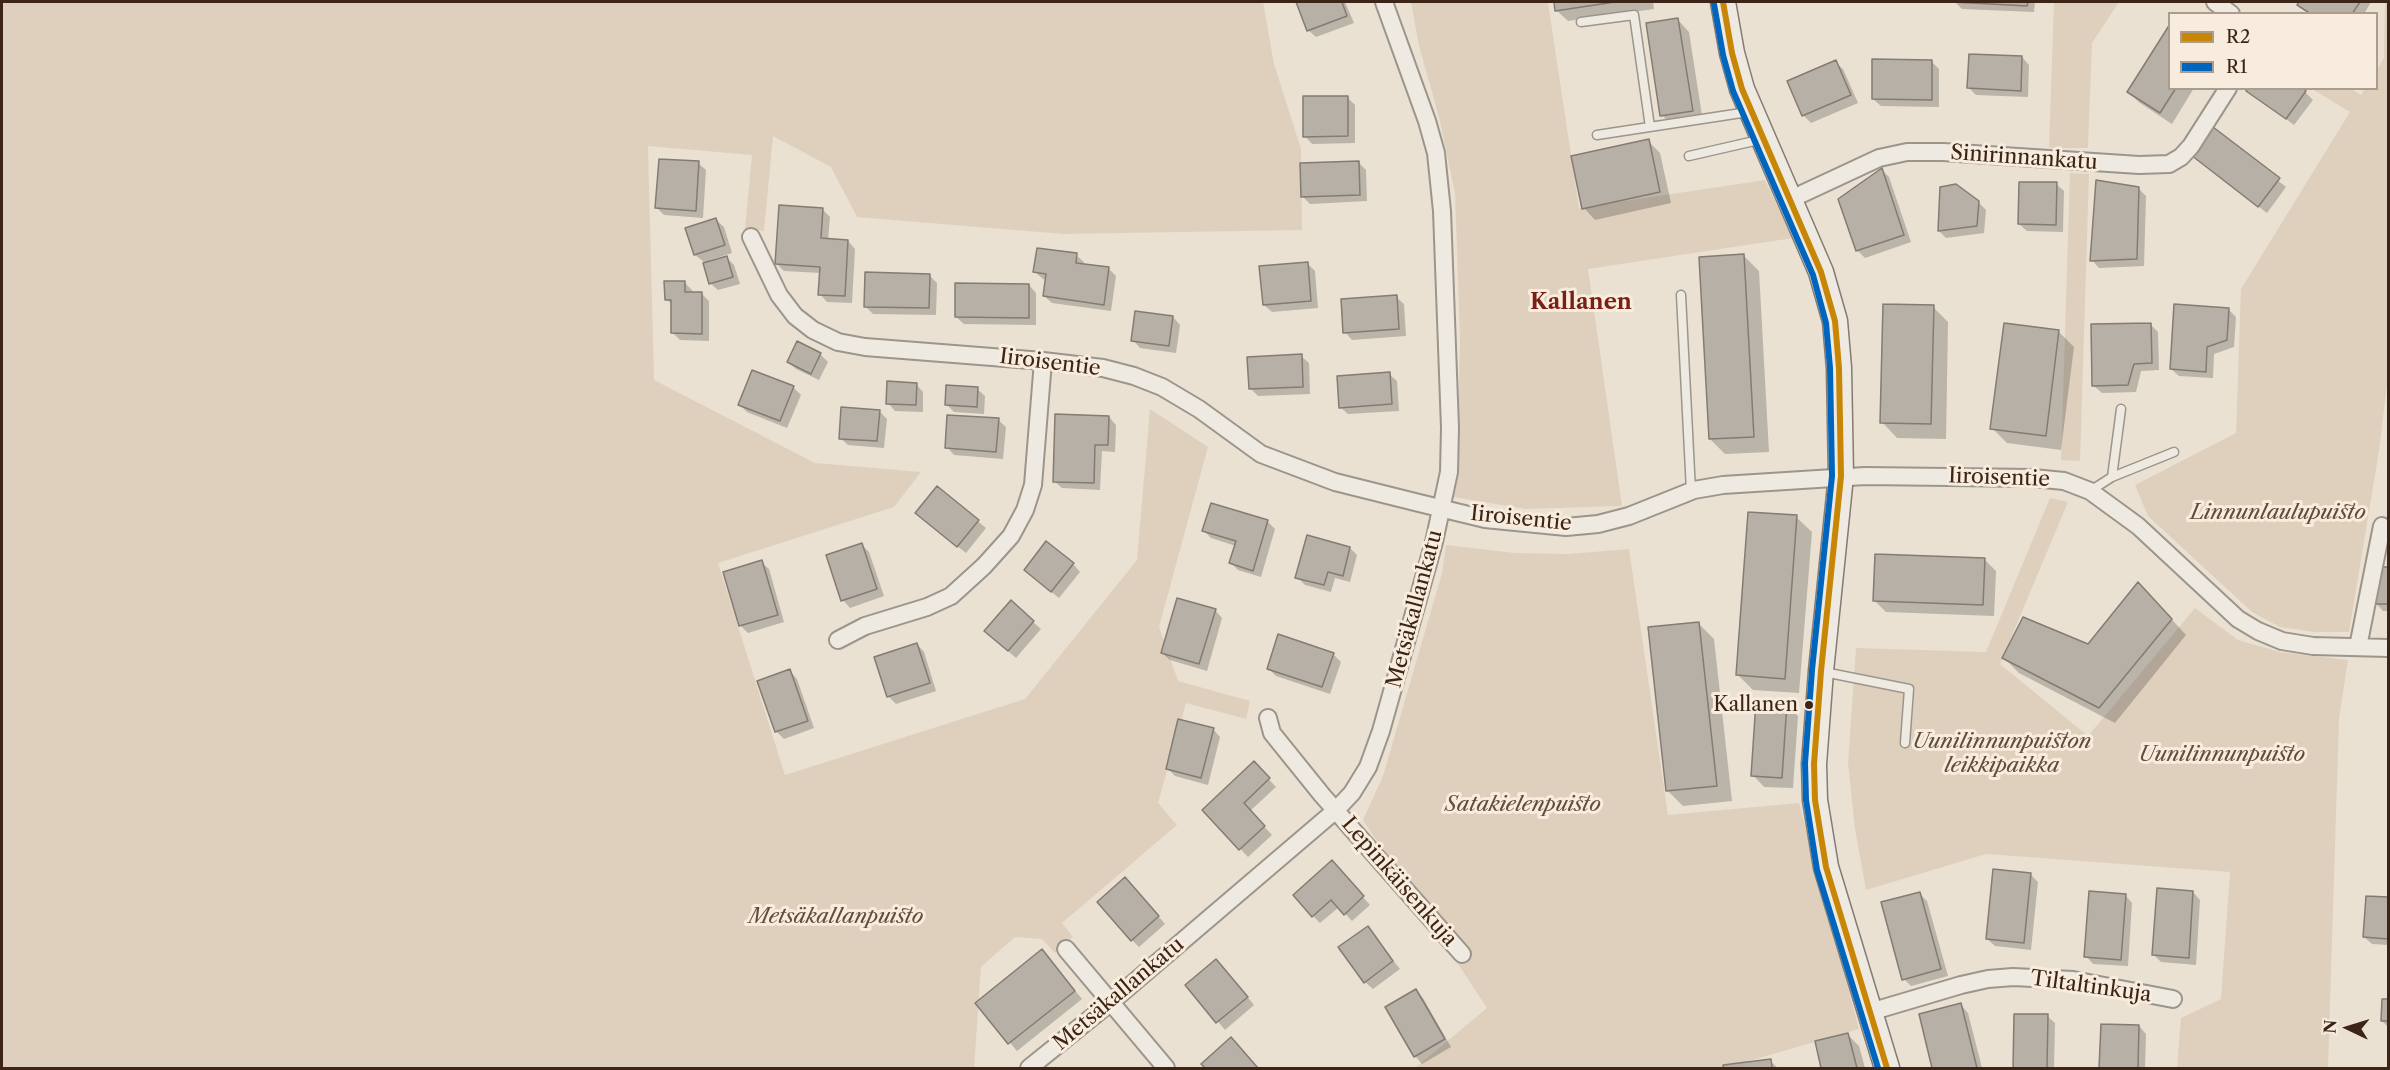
<!DOCTYPE html>
<meta charset="utf-8">
<style>
body{margin:0}
#map{position:relative;width:2390px;height:1070px;overflow:hidden;background:#eae1d3;font-family:"Libre Caslon Text",serif}
canvas{display:block}
.frame{position:absolute;inset:0;border:3px solid #3c2416;pointer-events:none}
.legend{position:absolute;left:2168px;top:12px;width:210px;height:78px;box-sizing:border-box;background:#f7ecdd;border:2px solid #ac9c8d;margin:0;padding:8px 10px;list-style:none;font-size:18px;color:#3c2416}
.legend li{display:flex;align-items:center;gap:12px;height:30px}
.legend b{width:30px;border:2px solid #ac9c8d}
.north{position:absolute;left:2318px;top:998px;width:60px;height:60px;-webkit-text-stroke:4px #f7ecdd;paint-order:stroke;rotate:274deg;font-size:16px;font-weight:700;line-height:24px;text-align:center;color:#3c2416}
.north::after{content:'';display:block;margin:auto;width:21px;height:27px;background:#3c2416;clip-path:polygon(50% 0,100% 100%,50% 72%,0 100%)}
</style>
<div id="map">
<canvas width="2390" height="1070"></canvas>
<div class="frame"></div>
<ul class="legend">
<li><b style="height:8px;background:#c88606"></b>R2</li>
<li><b style="height:8px;background:#0065bd"></b>R1</li>
</ul>
<div class="north">N</div>
</div>
<script>
const context = document.querySelector('canvas').getContext('2d');
context.lineJoin = 'round';
function fill(path, color) {
  context.fillStyle = color;
  context.fill(path, 'evenodd');
}
function toPath(rows) {
  const path = new Path2D();
  for (const r of rows) {
    path.moveTo(r[0], r[1]);
    for (let i = 2; i < r.length; i += 2) path.lineTo(r[i], r[i + 1]);
  }
  return path;
}
function stroke(path, color, width, dash) {
  context.strokeStyle = color;
  context.lineWidth = width;
  context.lineCap = dash ? 'butt' : 'round';
  context.setLineDash(dash || []);
  context.stroke(path);
}
function label(font, color, halo, rows, align = 'center') {
  context.font = font + ' "Libre Caslon Text",serif';
  context.lineWidth = 6;
  context.setLineDash([]);
  context.textBaseline = 'middle';
  context.strokeStyle = halo;
  context.fillStyle = color;
  for (const [text, x, y, turn = 0] of rows) {
    context.save();
    context.translate(x, y);
    context.rotate((+turn || 0) * Math.PI / 180);
    context.textAlign = isNaN(turn) ? turn : align;
    if (halo) context.strokeText(text, 0, 0);
    context.fillText(text, 0, 0);
    context.restore();
  }
}
fill(toPath([
 [2,2,1263,2,1274,64,1301,149,1302,230,1063,234,857,217,831,167,773,136,764,231,745,229,752,155,648,146,654,380,815,463,921,472,894,507,718,563,785,775,1025,699,1137,560,1150,409,1208,447,1159,627,1178,681,1250,701,1246,719,1186,703,1158,803,1177,825,1062,923,1073,937,1055,953,1042,939,1015,937,981,967,974,1068,2,1068],
 [1411,2,1548,2,1579,208,1765,180,1793,238,1588,269,1622,506,1526,509,1453,497,1457,475,1460,340,1455,193,1439,117,1419,46],
 [2054,2,2119,2,2092,43,2088,148,2049,148],
 [2385,2,2388,2,2388,375,2379,451,2349,632,2314,632,2280,627,2252,612,2148,516,2135,485,2236,433,2241,289,2350,112,2312,89,2351,89,2361,95,2365,89,2376,88,2377,70,2384,58],
 [2070,173,2089,174,2080,461,2061,460],
 [2050,498,2068,502,2000,664,2088,736,2195,608,2238,640,2280,652,2348,660,2339,719,2328,1068,2177,1068,2181,1018,2221,999,2230,872,1986,854,1866,890,1855,829,1848,763,1856,648,1986,652],
 [1446,545,1515,553,1568,554,1629,549,1668,815,1799,803,1859,1029,1725,1068,1415,1068,1487,1008,1363,820,1383,776,1442,573]
]), '#ded0bd');
fill(toPath([
 [1298,2,1345,2,1354,23,1316,37,1308,30],
 [1555,2,1653,2,1654,9,1568,21,1556,10],
 [1955,2,2035,2,2034,12,1962,9],
 [2301,2,2371,2,2364,14,2309,14,2299,4],
 [1678,20,1689,32,1703,122,1673,127,1662,115],
 [2022,57,2029,65,2028,97,1976,95,1969,88],
 [1931,61,1939,69,1939,107,1881,106,1873,99],
 [1835,62,1843,69,1858,103,1811,123,1803,115,1789,82],
 [2170,88,2194,88,2172,124,2140,103,2128,92],
 [2248,90,2305,92,2313,100,2294,125],
 [1347,97,1355,105,1355,143,1312,144,1305,136],
 [2213,129,2286,187,2267,213,2193,155],
 [1648,141,1660,153,1671,203,1595,220,1584,208],
 [1358,162,1366,170,1367,201,1310,204,1302,196],
 [698,163,706,170,703,218,664,215,657,208],
 [1882,170,1889,177,1911,242,1865,258,1857,250],
 [2056,184,2064,191,2063,232,2027,231,2019,224],
 [1941,189,1978,202,1986,210,1984,233,1946,238,1939,231],
 [2139,189,2146,196,2144,266,2099,268,2092,260],
 [822,209,830,217,828,240,848,241,855,249,852,303,827,302,820,294,821,273,784,271,777,264],
 [716,220,724,227,732,253,710,260,710,263,727,258,734,265,740,284,718,290,710,283,704,262,695,255,687,229],
 [1076,255,1084,262,1083,265,1109,269,1116,276,1111,311,1052,303,1044,296,1047,280,1043,279,1035,272],
 [1744,256,1759,271,1769,452,1725,454,1710,439],
 [1307,263,1315,271,1318,308,1272,312,1264,305],
 [929,275,937,283,936,315,873,314,865,306],
 [685,283,692,290,692,293,701,293,709,301,709,341,680,340,673,333,673,305,666,299],
 [1029,285,1036,293,1036,325,964,324,956,317],
 [1396,297,1404,304,1406,336,1352,340,1345,332],
 [1933,307,1948,322,1946,439,1897,438,1882,422],
 [2229,310,2236,317,2234,347,2214,354,2213,378,2179,376,2171,369],
 [1173,317,1180,325,1176,353,1140,348,1133,340],
 [2150,324,2158,332,2159,370,2141,371,2136,392,2102,393,2094,386],
 [2058,331,2074,347,2061,450,2007,443,1992,428],
 [820,354,828,362,819,380,796,369,788,362],
 [1301,356,1309,363,1310,394,1258,396,1250,388],
 [1389,374,1397,381,1399,411,1348,414,1340,407],
 [916,384,923,392,923,412,895,411,888,403],
 [793,387,801,395,787,428,747,412,739,404],
 [977,389,985,396,984,414,954,412,946,404],
 [879,411,887,419,884,448,848,445,840,438],
 [1109,417,1116,425,1115,452,1102,451,1100,490,1062,488,1054,481],
 [998,420,1006,427,1003,459,954,455,947,447],
 [937,488,986,528,966,553,924,520],
 [1796,517,1812,532,1799,693,1753,690,1737,674],
 [1267,521,1275,529,1261,577,1238,570,1231,563,1236,546,1211,538,1204,531],
 [861,544,869,552,884,596,850,608,843,600],
 [1350,548,1357,555,1350,582,1335,578,1331,592,1305,585,1297,577],
 [1984,559,1996,571,1994,616,1886,612,1875,601],
 [761,562,769,569,784,622,748,633,741,626,725,573],
 [1073,564,1080,572,1059,598,1033,577],
 [2376,568,2388,568,2388,611,2383,611,2376,603],
 [2153,599,2186,635,2115,723,2019,673,2004,658,2088,646],
 [1215,610,1222,618,1207,671,1170,660,1162,653],
 [1033,622,1041,629,1016,658,993,638],
 [1698,623,1714,639,1732,801,1683,806,1668,791],
 [917,644,924,652,936,691,896,704,888,696],
 [1333,654,1341,662,1330,694,1276,676,1268,668],
 [790,671,797,679,814,728,784,739,776,731],
 [1786,704,1798,716,1793,788,1764,787,1753,775],
 [1213,729,1220,737,1208,785,1175,776,1168,769],
 [1254,763,1276,787,1250,811,1272,835,1248,857,1204,810],
 [1339,870,1370,905,1352,921,1339,907,1320,923,1313,916],
 [2030,874,2038,882,2031,950,1995,946,1987,939],
 [1133,887,1165,924,1139,947,1132,940],
 [2193,892,2200,900,2196,965,2161,962,2154,955],
 [1919,893,1927,901,1948,976,1911,986,1904,979],
 [2125,895,2132,903,2128,966,2093,964,2086,956],
 [2387,899,2388,945,2372,944,2364,937],
 [1367,928,1400,969,1373,989,1365,982],
 [1049,959,1082,999,1017,1051,977,1003],
 [1224,968,1254,1005,1225,1030,1187,985],
 [1416,991,1423,998,1451,1047,1422,1064,1415,1056],
 [2383,1001,2388,1001,2388,1027,2382,1021],
 [1961,1005,1968,1013,1982,1068,1934,1068,1920,1015],
 [2015,1015,2047,1016,2055,1023,2054,1068,2015,1068],
 [2102,1025,2139,1026,2146,1034,2145,1068,2101,1068],
 [1848,1035,1859,1046,1865,1068,1823,1068,1817,1042],
 [1238,1047,1257,1068,1207,1068,1203,1064],
 [1770,1061,1778,1068,1725,1068,1724,1066]
]), '#0003');
const building = toPath([
 [1296,2,1342,2,1347,16,1307,31,1296,2],
 [1554,2,1615,2,1555,11,1554,2],
 [1953,2,2028,2,2027,6,1953,2],
 [2299,2,2360,2,2352,14,2311,14,2297,5,2299,2],
 [1678,18,1693,111,1660,116,1646,23,1678,18],
 [2170,24,2170,88,2176,88,2160,113,2127,92,2170,24],
 [1969,54,2022,56,2021,91,1967,88,1969,54],
 [1872,59,1932,60,1932,100,1872,99,1872,59],
 [1836,60,1851,95,1802,116,1787,81,1836,60],
 [2248,88,2303,88,2306,91,2286,119,2246,91,2248,88],
 [1303,96,1348,96,1348,136,1303,137,1303,96],
 [2213,127,2280,178,2258,207,2191,155,2213,127],
 [1649,139,1660,192,1582,209,1571,156,1649,139],
 [659,159,699,161,696,211,655,208,659,159],
 [1359,161,1360,195,1301,197,1300,163,1359,161],
 [1882,168,1904,235,1856,251,1838,199,1882,168],
 [2096,180,2139,187,2137,259,2090,261,2096,180],
 [2019,182,2057,182,2056,225,2018,224,2019,182],
 [1956,184,1979,201,1977,226,1938,231,1940,187,1956,184],
 [779,205,823,208,821,238,848,240,845,296,818,295,820,267,775,264,779,205],
 [716,218,725,245,694,255,685,228,716,218],
 [1037,248,1077,253,1076,263,1109,267,1104,305,1043,296,1046,274,1033,272,1037,248],
 [1744,254,1754,437,1709,439,1699,257,1744,254],
 [727,256,733,277,709,284,703,263,727,256],
 [1308,262,1311,301,1263,305,1259,266,1308,262],
 [865,272,930,274,929,308,864,307,865,272],
 [664,281,685,281,685,292,702,292,702,334,671,333,671,300,665,300,664,281],
 [955,283,1029,284,1029,318,955,317,955,283],
 [1397,295,1399,329,1343,333,1341,299,1397,295],
 [1883,304,1934,305,1931,424,1880,423,1883,304],
 [2174,304,2229,308,2227,340,2207,347,2206,372,2170,369,2174,304],
 [1135,311,1173,316,1169,346,1131,341,1135,311],
 [2004,323,2059,330,2046,436,1990,429,2004,323],
 [2151,323,2152,363,2134,364,2128,385,2092,386,2091,324,2151,323],
 [797,341,821,353,811,374,787,362,797,341],
 [1302,354,1303,387,1249,389,1247,357,1302,354],
 [752,370,794,386,780,421,738,405,752,370],
 [1390,372,1392,404,1339,408,1337,376,1390,372],
 [887,381,917,383,916,405,886,404,887,381],
 [946,385,978,387,977,407,945,405,946,385],
 [841,407,880,410,877,441,839,439,841,407],
 [1055,414,1109,416,1108,445,1095,445,1094,483,1053,482,1055,414],
 [947,415,999,418,996,452,945,448,947,415],
 [937,486,979,520,957,547,915,513,937,486],
 [1211,503,1268,520,1253,571,1229,563,1236,541,1202,531,1211,503],
 [1748,512,1797,515,1785,679,1736,675,1748,512],
 [1307,535,1350,547,1343,576,1328,572,1324,585,1295,578,1307,535],
 [1046,541,1074,563,1051,592,1024,570,1046,541],
 [862,543,877,589,841,601,826,555,862,543],
 [1875,554,1985,558,1983,605,1873,601,1875,554],
 [762,560,778,615,739,626,723,572,762,560],
 [2375,567,2388,567,2388,604,2374,604,2375,567],
 [2138,582,2172,619,2099,708,2002,658,2023,617,2088,644,2138,582],
 [1177,598,1216,609,1199,664,1161,653,1177,598],
 [1011,600,1034,621,1008,651,984,631,1011,600],
 [1699,622,1717,786,1666,791,1648,627,1699,622],
 [1278,634,1334,653,1322,687,1267,669,1278,634],
 [917,643,930,683,887,697,874,657,917,643],
 [790,669,808,721,775,732,757,681,790,669],
 [1756,701,1787,703,1782,778,1751,776,1756,701],
 [1178,719,1214,728,1201,778,1166,769,1178,719],
 [1254,761,1270,778,1244,803,1265,826,1239,850,1202,810,1254,761],
 [1332,860,1364,896,1344,915,1331,900,1312,917,1293,895,1332,860],
 [1993,869,2031,873,2024,943,1986,939,1993,869],
 [1125,877,1159,916,1131,941,1097,902,1125,877],
 [2157,888,2193,891,2189,958,2152,955,2157,888],
 [2089,891,2126,894,2121,960,2084,957,2089,891],
 [1920,892,1941,969,1902,980,1881,902,1920,892],
 [2366,896,2388,897,2388,939,2363,937,2366,896],
 [1368,926,1393,961,1364,983,1338,947,1368,926],
 [1042,949,1075,991,1008,1044,975,1003,1042,949],
 [1216,959,1248,997,1216,1023,1185,985,1216,959],
 [1416,989,1445,1039,1414,1057,1385,1007,1416,989],
 [2382,999,2388,999,2388,1021,2381,1021,2382,999],
 [1961,1003,1977,1068,1932,1068,1919,1014,1961,1003],
 [2014,1014,2048,1014,2047,1068,2013,1068,2014,1014],
 [2101,1024,2139,1025,2138,1068,2099,1068,2101,1024],
 [1848,1033,1857,1068,1821,1068,1815,1041,1848,1033],
 [1231,1037,1258,1068,1205,1068,1201,1064,1231,1037],
 [1771,1059,1772,1068,1723,1068,1723,1065,1771,1059]
]);
fill(building, '#b7b0a6');
stroke(building, '#847b72', 1.5);
const lane = toPath([
 [1581,22,1634,15,1650,127],
 [1597,135,1748,112],
 [1689,156,1763,139],
 [1681,295,1691,491],
 [2112,477,2121,409],
 [2090,491,2112,477,2174,452],
 [1824,672,1909,689,1905,743]
]);
const street = toPath([
 [2215,2,2231,14],
 [1791,199,1879,158,1907,152,1943,152,2139,165,2169,164,2181,157,2191,146,2228,88],
 [751,237,779,295,795,316,813,330,838,342,865,347,1043,361,1103,368,1134,376,1162,387,1199,409,1261,454,1335,482,1419,503,1485,519,1566,527,1598,524,1629,516,1694,490,1723,485,1865,476,2033,478,2064,481,2090,491,2138,526,2238,619,2258,631,2282,641,2313,646,2388,648],
 [838,640,865,626,927,607,951,596,984,566,1011,536,1025,510,1033,485,1043,361],
 [2358,647,2382,526],
 [1268,718,1272,733,1322,795,1462,954],
 [1066,949,1166,1068],
 [1870,1012,1961,985,1988,979,2013,977,2073,980,2173,999],
 [1029,1068,1111,1002,1336,810,1352,793,1368,767,1381,731,1434,542,1449,472,1450,428,1442,211,1436,153,1427,121,1384,2]
]);
const secondary = toPath([
 [1723,2,1732,53,1742,89,1821,272,1835,321,1839,368,1841,476,1821,671,1814,764,1815,800,1826,867,1887,1068]
]);
stroke(lane, '#9c958b', 11);
stroke(street, '#9c958b', 20);
stroke(secondary, '#847b72', 27);
stroke(lane, '#eeeae2', 8);
stroke(street, '#eeeae2', 16);
stroke(secondary, '#eeeae2', 24);
stroke(toPath([
 [1723,2,1732,53,1742,89,1821,272,1835,321,1839,368,1841,476,1821,671,1814,764,1815,800,1826,867,1887,1068]
]), '#c88606', 6);
stroke(toPath([
 [1714,4,1723,55,1733,91,1813,275,1826,323,1830,368,1832,476,1812,670,1805,763,1806,800,1817,870,1878,1068]
]), '#0065bd', 6);
for (const [x, y, r, color] of [
 [1809,705,5,"#3c2416"]
]) {
  const dot = new Path2D();
  dot.arc(x, y, r, 0, 2 * Math.PI);
  context.fillStyle = color;
  context.fill(dot);
  stroke(dot, '#f7ecdd', 2);
}
label('20px', '#3c2416', '#f7ecdd', [
 ["Kallanen",1798,705]
], 'right');
label('21px', '#3c2416', '#f7ecdd', [
 ["Sinirinnankatu",2024,158,4],
 ["Iiroisentie",1050,363,7],
 ["Iiroisentie",1999,478,2],
 ["Iiroisentie",1521,519,6],
 ["Metsäkallankatu",1415,609,-75],
 ["Lepinkäisenkuja",1399,882,49],
 ["Tiltaltinkuja",2091,987,8],
 ["Metsäkallankatu",1119,994,-40]
]);
label('italic 21px', '#624c3b', '#f7ecdd', [
 ["Linnunlaulupuisto",2278,513],
 ["Uunilinnunpuiston",2002,742],
 ["leikkipaikka",2002,766],
 ["Uunilinnunpuisto",2222,755],
 ["Satakielenpuisto",1523,805],
 ["Metsäkallanpuisto",836,917]
]);
label('bold 22px', '#7a1f14', '#f7ecdd', [
 ["Kallanen",1581,303]
]);
</script>
